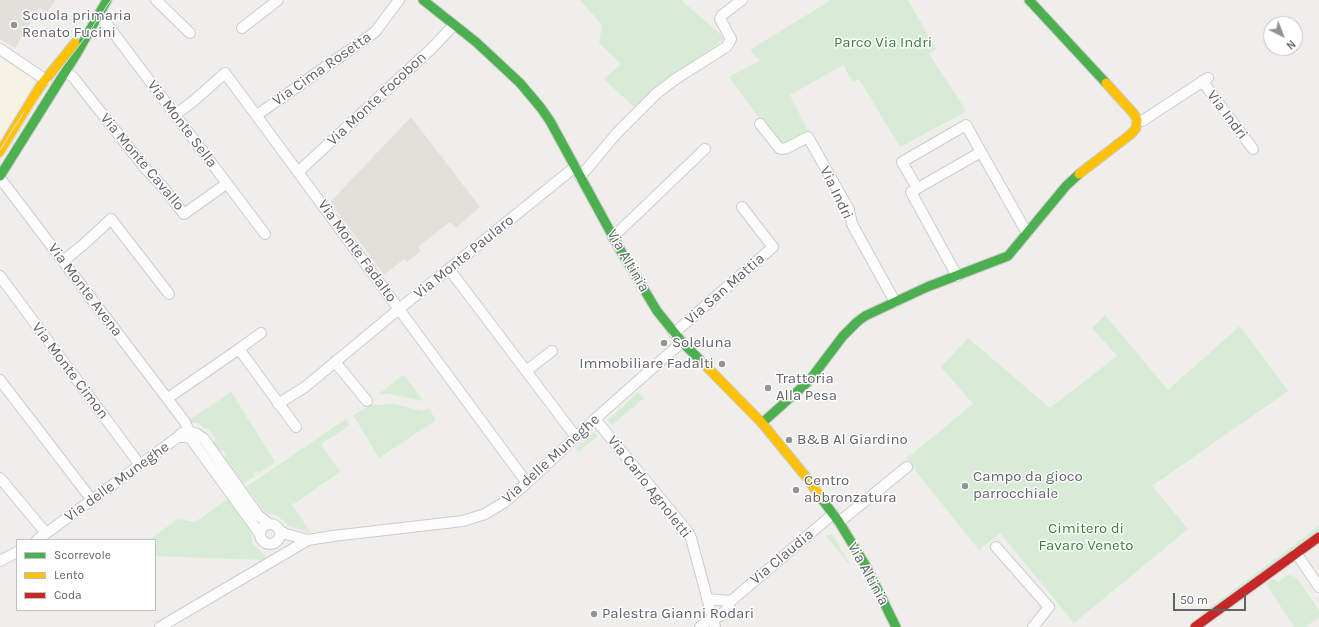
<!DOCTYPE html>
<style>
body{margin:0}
#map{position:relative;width:1319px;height:627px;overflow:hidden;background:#efeeea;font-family:Karla,sans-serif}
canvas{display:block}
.legend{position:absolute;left:16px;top:539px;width:140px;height:72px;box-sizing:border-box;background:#fff;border:1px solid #bfc1c3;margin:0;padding:5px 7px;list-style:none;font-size:12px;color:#5f6368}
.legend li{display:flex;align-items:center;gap:8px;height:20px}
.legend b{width:20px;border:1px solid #bfc1c3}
.north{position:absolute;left:1263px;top:16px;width:40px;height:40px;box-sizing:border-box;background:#fff;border:1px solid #bfc1c3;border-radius:50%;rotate:138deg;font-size:11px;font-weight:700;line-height:16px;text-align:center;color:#5f6368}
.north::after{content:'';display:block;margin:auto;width:14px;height:18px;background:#919496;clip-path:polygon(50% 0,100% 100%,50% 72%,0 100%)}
.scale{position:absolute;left:1173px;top:593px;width:73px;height:18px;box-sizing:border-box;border:2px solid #5f6368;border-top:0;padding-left:5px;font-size:12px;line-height:14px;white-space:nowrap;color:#5f6368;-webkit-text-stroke:3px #fff;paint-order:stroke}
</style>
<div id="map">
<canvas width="1319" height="627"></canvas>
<ul class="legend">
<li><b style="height:5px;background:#4caf50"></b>Scorrevole</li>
<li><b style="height:5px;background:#ffc107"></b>Lento</li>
<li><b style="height:5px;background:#c62828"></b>Coda</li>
</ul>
<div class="north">N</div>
<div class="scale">50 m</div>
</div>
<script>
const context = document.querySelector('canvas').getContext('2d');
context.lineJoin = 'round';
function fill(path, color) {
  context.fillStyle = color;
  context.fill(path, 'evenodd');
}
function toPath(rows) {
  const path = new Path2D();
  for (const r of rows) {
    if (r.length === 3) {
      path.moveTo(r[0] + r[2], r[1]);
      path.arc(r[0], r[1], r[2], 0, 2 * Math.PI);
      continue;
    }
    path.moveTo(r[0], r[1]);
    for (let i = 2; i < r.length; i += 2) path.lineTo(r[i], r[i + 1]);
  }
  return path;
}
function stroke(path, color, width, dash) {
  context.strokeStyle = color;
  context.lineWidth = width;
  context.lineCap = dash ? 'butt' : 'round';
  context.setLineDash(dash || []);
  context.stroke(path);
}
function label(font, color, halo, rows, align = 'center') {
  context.font = font + ' Karla,sans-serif';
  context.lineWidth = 3;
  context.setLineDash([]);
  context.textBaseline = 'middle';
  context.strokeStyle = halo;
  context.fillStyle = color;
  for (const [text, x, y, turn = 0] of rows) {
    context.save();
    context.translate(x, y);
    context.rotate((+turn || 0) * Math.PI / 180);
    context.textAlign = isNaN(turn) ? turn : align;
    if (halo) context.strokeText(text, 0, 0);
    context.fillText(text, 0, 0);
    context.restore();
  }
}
fill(toPath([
 [0,59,33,79,32,85,0,140]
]), '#f7f3e4');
fill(toPath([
 [0,0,55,0,48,12,39,8,15,48,0,39],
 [411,117,480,207,456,228,450,222,418,247,421,251,407,262,404,259,384,275,330,202]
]), '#e2e0da');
fill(toPath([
 [580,0,681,0,725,38,634,107,604,79,621,64,599,43,602,25],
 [831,0,908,0,936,49,929,54,965,109,965,112,900,147,859,79,853,82,843,65,790,95,809,133,782,149,729,77,760,61,750,50],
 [1105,315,1168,390,1240,326,1288,391,1152,486,1188,529,1074,623,1000,533,979,550,906,459,973,404,941,367,968,338,1050,408,1117,356,1092,328],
 [403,375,406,377,423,401,390,394,379,394],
 [231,392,275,462,259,473,257,471,253,474,255,476,243,484,224,457,226,455,223,450,220,452,213,442,216,439,208,428,205,429,198,423,190,422,189,420],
 [638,392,644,398,612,425,608,420],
 [394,404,422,411,429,409,436,420,379,458,353,415,372,405],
 [346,419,350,425,321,444,340,472,292,505,312,534,288,525,276,515,266,513,246,487],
 [594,432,598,436,578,452,576,448],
 [228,499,251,532,253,544,265,555,264,560,155,556,155,540,149,540,178,519,195,522],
 [1319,526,1319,531,1202,617,1200,615],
 [832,534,850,564,850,565,826,536],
 [1290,575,1295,577,1299,581,1319,610,1319,618,1305,627,1294,627,1266,584,1273,579,1278,582,1286,576]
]), '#d8ebd6');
const street = toPath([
 [156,0,190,33],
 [97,16,106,23,265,234],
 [242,28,278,0],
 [0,49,46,80],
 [65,72,73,77,145,168,163,187,184,214,226,184],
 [1202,81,1253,149],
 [175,115,196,99,225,73,527,483],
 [257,115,375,32,399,0],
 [1137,120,1142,121,1208,78],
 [760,124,779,148,782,149,787,148,808,137,849,210,852,224,895,302],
 [298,172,431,49,454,25],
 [580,177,617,133,656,94,674,80,726,47,729,43,731,39,720,19,722,15,742,0],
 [3,182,185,422,189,431],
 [917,188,902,162,966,125,981,152],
 [613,237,705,149],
 [63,261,83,245,111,219,169,294],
 [449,269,576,437],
 [0,276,140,465],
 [957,276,911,192,981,152,1027,233],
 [674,333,773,247,742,207],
 [239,349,261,333],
 [335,362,367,401],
 [526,371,552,351],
 [0,380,92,500],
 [168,398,239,349,296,427],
 [278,404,305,387,399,309,575,167],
 [595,419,688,532,691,538,715,627],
 [178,437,187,437,191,439,255,527,260,535],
 [0,478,46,533],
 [839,522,907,467],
 [270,534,10],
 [279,530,286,534,308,540,333,536,463,521,485,514,505,502,527,483,595,419,682,342],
 [37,540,178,437,182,433,189,431,197,434,204,439,258,515,269,524],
 [996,547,1049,607,1033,627],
 [1296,553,1319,587],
 [0,561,17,552],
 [731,601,833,514],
 [160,627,308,540],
 [700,627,706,622,720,616,728,608,731,601,707,599]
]);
const fast = toPath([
 [423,0,476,42,520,83,541,108,550,121,622,253,657,311,682,342,704,364],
 [1029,0,1106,83],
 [0,176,77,53,107,0],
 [762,423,809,381,843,336,857,322,865,316,927,287,1008,256,1066,186,1079,174],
 [821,498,839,522,866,566,896,627]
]);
const slow = toPath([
 [0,152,41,85,75,43],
 [1079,174,1131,134,1136,128,1137,120,1134,114,1106,83],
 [704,364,762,423,807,478,821,498]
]);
const jam = toPath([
 [1195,627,1319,537]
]);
stroke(street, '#cbcccc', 12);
stroke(fast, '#cacacb', 11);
stroke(slow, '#cacacb', 11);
stroke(jam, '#cacacb', 11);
stroke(street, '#fdfcfc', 10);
stroke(fast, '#4caf50', 9);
stroke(slow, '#ffc107', 9);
stroke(jam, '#c62828', 9);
stroke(toPath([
 [0,150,24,112],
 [0,161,36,102,87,35,111,0]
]), '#e4e4e4', 1);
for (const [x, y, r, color] of [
 [14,25,4,"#919496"],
 [664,343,4,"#919496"],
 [722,364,4,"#919496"],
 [768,388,4,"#919496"],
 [789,440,4,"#919496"],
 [965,486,4,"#919496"],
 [796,490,4,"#919496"],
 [594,614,4,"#919496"]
]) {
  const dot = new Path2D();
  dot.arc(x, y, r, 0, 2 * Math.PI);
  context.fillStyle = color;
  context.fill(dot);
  stroke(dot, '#fff', 1.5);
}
label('15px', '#5f6368', '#fff', [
 ["Scuola primaria",22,16],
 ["Renato Fucini",22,33],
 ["Soleluna",672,343],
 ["Immobiliare Fadalti",714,364,"right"],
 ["Trattoria",776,379],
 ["Alla Pesa",776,396],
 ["B&B Al Giardino",797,440],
 ["Campo da gioco",973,477],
 ["parrocchiale",973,494],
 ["Centro",804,481],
 ["abbronzatura",804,498],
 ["Palestra Gianni Rodari",602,614]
], 'left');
label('15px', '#348238', '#fff', [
 ["Parco Via Indri",883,43],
 ["Cimitero di",1086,529],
 ["Favaro Veneto",1086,546]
]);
label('15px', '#5f6368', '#fff', [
 ["Via Cima Rosetta",322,69,-35],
 ["Via Monte Focobon",377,99,-43],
 ["Via Indri",1227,115,53],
 ["Via Monte Sella",182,124,53],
 ["Via Monte Cavallo",142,162,50],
 ["Via Indri",836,193,64],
 ["Via Monte Fadalto",357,251,54],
 ["Via Monte Paularo",464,257,-39],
 ["Via Altinia",628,261,60],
 ["Via San Mattia",725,289,-41],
 ["Via Monte Avena",85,290,53],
 ["Via Monte Cimon",70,371,53],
 ["Via delle Muneghe",551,459,-42],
 ["Via delle Muneghe",117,482,-36],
 ["Via Carlo Agnoletti",649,487,52],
 ["Via Claudia",782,557,-40],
 ["Via Altinia",868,574,61]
]);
</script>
